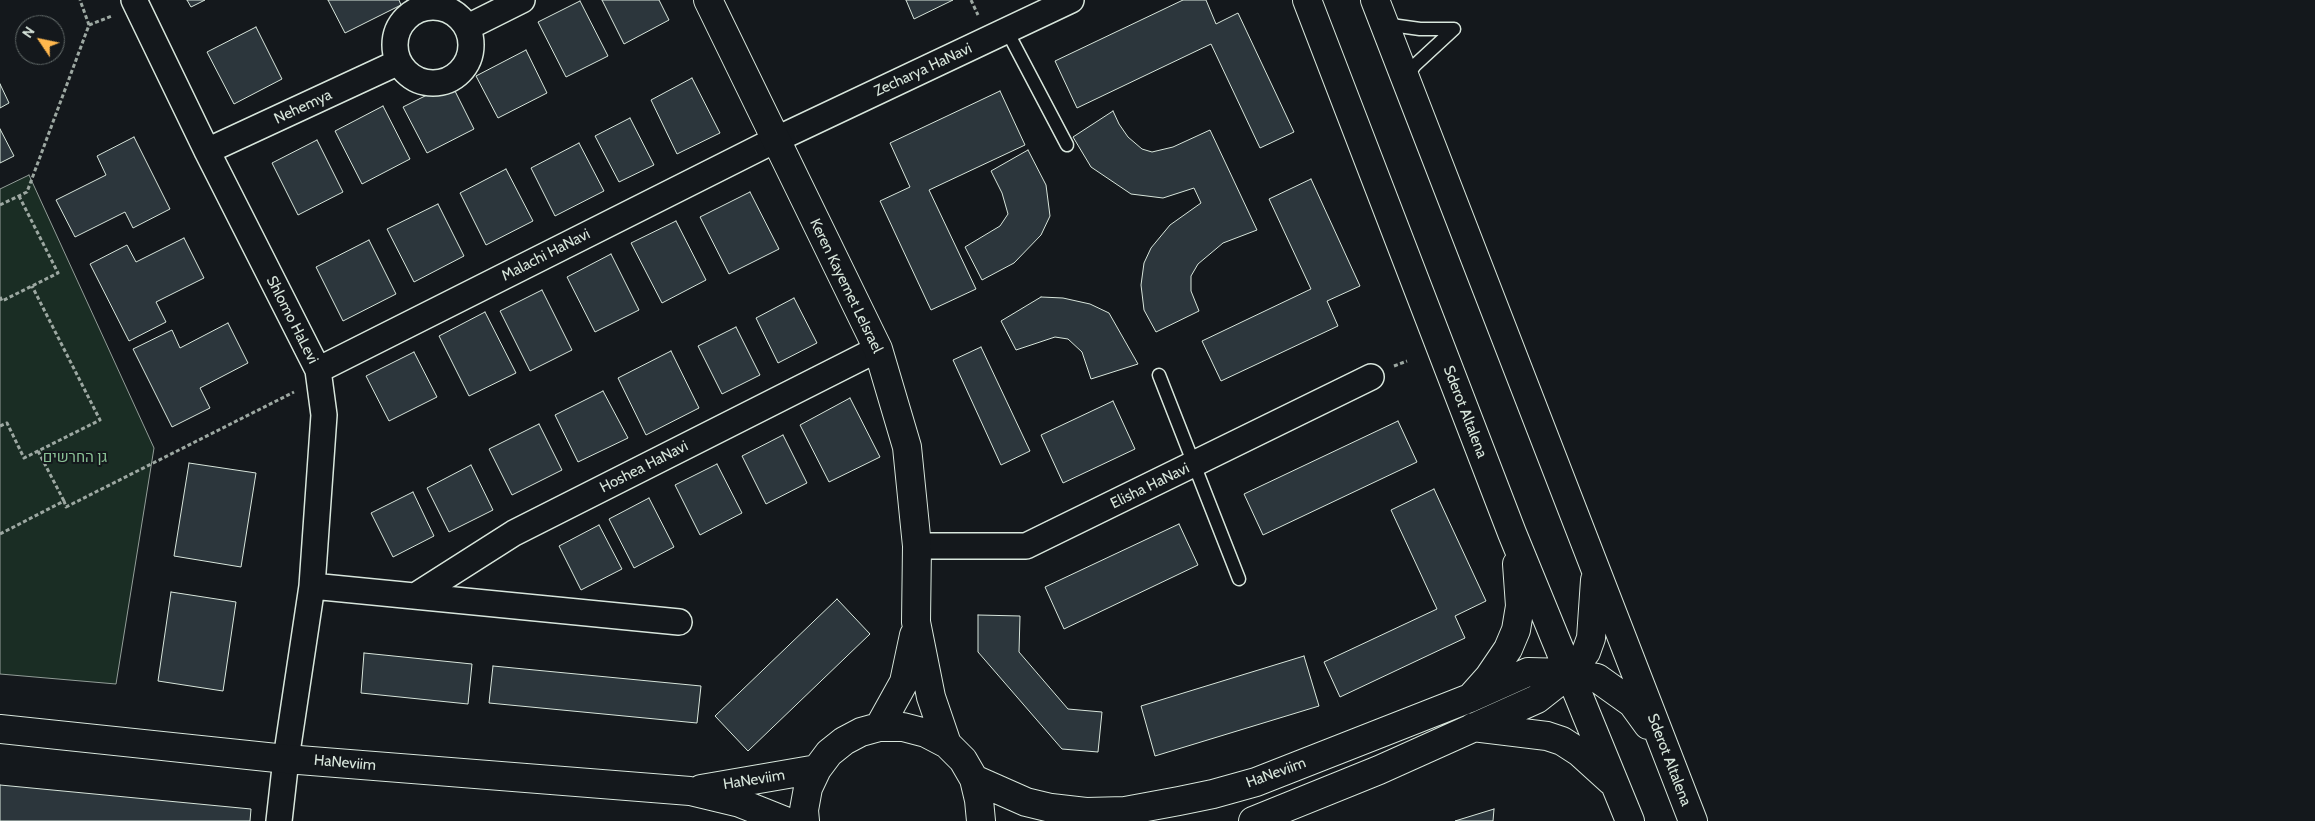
<!DOCTYPE html>
<meta charset="utf-8">
<style>
body{margin:0}
#map{position:relative;width:2315px;height:821px;overflow:hidden;background:#14181c;font-family:Cabin,sans-serif}
canvas{display:block}
.north{position:absolute;left:15px;top:15px;width:50px;height:50px;box-sizing:border-box;background:#14181c;border:1px solid #626a69;border-radius:50%;rotate:304deg;font-size:14px;font-weight:700;line-height:20px;text-align:center;color:#d8e6dc}
.north::after{content:'';display:block;margin:auto;width:18px;height:22px;background:#ffb74d;clip-path:polygon(50% 0,100% 100%,50% 72%,0 100%)}
</style>
<div id="map">
<canvas width="2315" height="821"></canvas>
<div class="north">N</div>
</div>
<script>
const context = document.querySelector('canvas').getContext('2d');
context.lineJoin = 'round';
function fill(path, color) {
  context.fillStyle = color;
  context.fill(path, 'evenodd');
}
function toPath(rows) {
  const path = new Path2D();
  for (const r of rows) {
    if (r.length === 3) {
      path.moveTo(r[0] + r[2], r[1]);
      path.arc(r[0], r[1], r[2], 0, 2 * Math.PI);
      continue;
    }
    path.moveTo(r[0], r[1]);
    for (let i = 2; i < r.length; i += 2) path.lineTo(r[i], r[i + 1]);
  }
  return path;
}
function stroke(path, color, width, dash) {
  context.strokeStyle = color;
  context.lineWidth = width;
  context.lineCap = dash ? 'butt' : 'round';
  context.setLineDash(dash || []);
  context.stroke(path);
}
function label(font, color, halo, rows, align = 'center') {
  context.font = font + ' Cabin,Heebo,sans-serif';
  context.lineWidth = 4;
  context.setLineDash([]);
  context.textBaseline = 'middle';
  context.strokeStyle = halo;
  context.fillStyle = color;
  for (const [text, x, y, turn = 0] of rows) {
    context.save();
    context.translate(x, y);
    context.rotate((+turn || 0) * Math.PI / 180);
    context.textAlign = isNaN(turn) ? turn : align;
    if (halo) context.strokeText(text, 0, 0);
    context.fillText(text, 0, 0);
    context.restore();
  }
}
const green = toPath([
 [29,175,154,448,116,684,0,674,0,189,29,175]
]);
fill(green, '#1a2d24');
stroke(green, '#939e99', 1);
const building = toPath([
 [187,0,205,0,191,7,187,0],
 [328,0,399,0,401,5,345,33,328,0],
 [602,0,659,0,669,20,624,44,602,0],
 [906,0,953,0,914,19,906,0],
 [1183,0,1206,0,1216,24,1238,13,1294,132,1260,148,1211,44,1077,108,1055,61,1183,0],
 [580,1,608,56,566,77,538,22,580,1],
 [256,27,282,79,234,104,207,52,256,27],
 [526,50,547,93,498,118,476,76,526,50],
 [692,78,720,133,677,154,651,100,692,78],
 [451,83,474,129,427,153,403,107,451,83],
 [0,84,9,103,0,108,0,84],
 [1000,91,1025,145,929,190,976,289,931,310,880,201,910,187,890,143,1000,91],
 [383,106,410,159,362,184,335,131,383,106],
 [1113,111,1119,124,1128,137,1142,149,1152,152,1173,147,1210,130,1257,230,1223,243,1198,264,1191,276,1191,291,1199,311,1156,332,1144,310,1141,285,1144,263,1151,248,1170,225,1201,203,1194,188,1163,198,1131,194,1091,167,1073,137,1113,111],
 [630,118,654,165,619,182,595,136,630,118],
 [0,129,14,156,0,163,0,129],
 [134,137,170,209,133,228,125,212,75,237,56,200,106,175,97,156,134,137],
 [317,140,343,192,298,215,272,163,317,140],
 [579,143,604,191,555,216,531,168,579,143],
 [1028,150,1046,185,1050,216,1041,235,1014,263,982,280,965,247,1000,226,1008,214,1002,193,991,171,1028,150],
 [506,169,533,221,486,245,460,193,506,169],
 [1311,179,1360,286,1327,301,1338,326,1221,381,1202,341,1311,289,1269,199,1311,179],
 [750,192,779,249,729,274,700,217,750,192],
 [438,204,464,256,414,282,387,229,438,204],
 [676,221,706,280,662,303,631,243,676,221],
 [184,238,204,278,156,302,166,322,129,341,90,264,127,245,136,262,184,238],
 [369,240,396,294,343,321,316,267,369,240],
 [611,254,639,310,595,332,567,277,611,254],
 [542,290,572,350,530,371,500,311,542,290],
 [1041,297,1063,298,1090,304,1109,313,1138,364,1091,379,1082,352,1068,339,1055,337,1016,350,1001,321,1041,297],
 [794,298,817,343,778,363,756,318,794,298],
 [485,312,516,373,469,396,439,336,485,312],
 [228,323,248,363,200,388,210,408,172,427,133,349,172,330,180,348,228,323],
 [736,327,760,375,722,394,698,346,736,327],
 [981,347,1030,451,1001,465,953,360,981,347],
 [671,351,699,408,646,435,618,378,671,351],
 [414,352,437,397,389,421,366,376,414,352],
 [603,391,628,438,578,462,555,415,603,391],
 [850,398,880,457,829,482,800,425,850,398],
 [1113,401,1135,449,1063,483,1041,435,1113,401],
 [1398,421,1417,462,1263,535,1244,494,1398,421],
 [539,424,562,470,512,495,489,449,539,424],
 [783,435,807,483,766,504,742,456,783,435],
 [189,463,256,473,241,567,174,556,189,463],
 [717,464,742,513,700,535,675,485,717,464],
 [471,465,493,510,449,532,427,488,471,465],
 [1434,489,1486,601,1455,616,1465,638,1340,697,1324,662,1437,609,1391,510,1434,489],
 [413,492,434,536,393,557,371,513,413,492],
 [649,498,674,547,634,568,609,519,649,498],
 [1179,524,1198,565,1064,629,1045,587,1179,524],
 [599,525,622,569,581,590,559,546,599,525],
 [171,592,236,602,223,691,158,681,171,592],
 [837,599,870,634,748,751,715,716,837,599],
 [978,615,1020,616,1019,652,1068,709,1102,712,1098,752,1062,749,978,652,978,615],
 [364,653,472,664,468,704,361,693,364,653],
 [1304,656,1319,706,1155,756,1141,706,1304,656],
 [493,666,701,686,697,723,489,703,493,666],
 [0,785,251,809,250,821,0,821,0,785],
 [1494,809,1493,821,1455,821,1494,809]
]);
fill(building, '#2c363c');
stroke(building, '#d8e6dc', 1);
const lane = toPath([
 [1384,24,1420,29,1454,29],
 [1007,31,1067,145],
 [1405,79,1415,65,1454,29],
 [1159,375,1239,579]
]);
const street = toPath([
 [134,0,207,151,318,370,324,415,312,586,286,759,279,821],
 [433,45,38],
 [468,27,522,0],
 [207,151,399,62],
 [318,370,775,140,1071,0],
 [917,546,1026,546,1371,377],
 [312,586,679,622],
 [415,596,514,533,878,349]
]);
const secondary = toPath([
 [708,0,878,349,907,447,917,546,916,622,931,697,947,744],
 [1307,0,1512,533,1630,821],
 [1375,0,1693,821],
 [1473,695,1489,677,1508,649,1516,630,1520,606,1517,564],
 [879,727,904,682,914,635],
 [1473,727,1547,736,1562,741,1579,752,1611,781],
 [0,729,286,759,690,791,740,803,785,821],
 [974,779,1026,802,1051,808,1086,812,1125,811,1179,801,1213,794,1256,782,1470,698,1528,672,1570,673,1597,678,1632,703,1648,725],
 [701,789,817,769],
 [805,821,804,810,808,788,817,769,829,753,844,741,861,732,879,727,903,727,926,733,947,744,963,760,974,779,979,800,981,821],
 [1253,821,1379,770,1537,699,1570,673,1586,652,1591,638,1595,580]
]);
stroke(lane, '#d8e6dc', 15);
stroke(street, '#d8e6dc', 28);
stroke(secondary, '#d8e6dc', 30);
stroke(toPath([
 [971,0,978,15],
 [89,25,112,16],
 [0,205,27,192,89,25,80,0],
 [0,297,2,301,58,273,19,196],
 [1394,366,1407,361],
 [0,426,7,423,24,458,100,420,32,286],
 [38,451,64,501],
 [0,534,64,501,66,507,294,392]
]), '#9da8a2', 3, [4, 2.5]);
stroke(lane, '#14181c', 12);
stroke(street, '#14181c', 25);
stroke(secondary, '#14181c', 28);
label('15px', '#d8e6dc', '#14181c', [
 ["Zecharya HaNavi",923,70,-25],
 ["Nehemya",303,107,-25],
 ["Malachi HaNavi",546,255,-27],
 ["Keren Kayemet LeIsrael",846,286,64],
 ["Shlomo HaLevi",292,320,63],
 ["Sderot Altalena",1465,412,69],
 ["Hoshea HaNavi",644,467,-27],
 ["Elisha HaNavi",1150,486,-26],
 ["Sderot Altalena",1669,760,69],
 ["HaNeviim",345,763,5],
 ["HaNeviim",1276,773,-20],
 ["HaNeviim",754,780,-9]
]);
label('15px', '#8ac095', '#14181c', [
 ["גן החרשים",75,458]
]);
</script>
